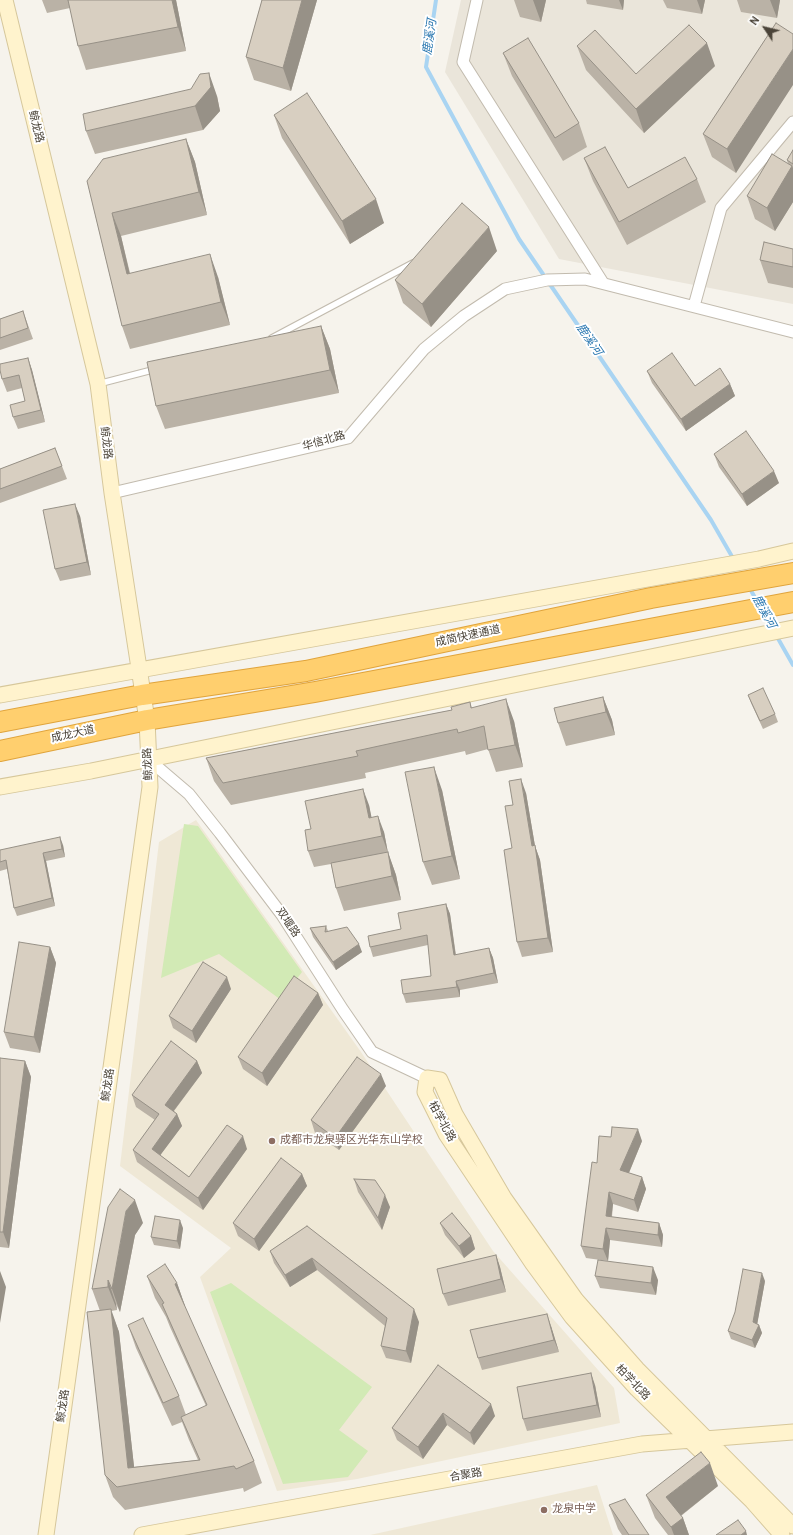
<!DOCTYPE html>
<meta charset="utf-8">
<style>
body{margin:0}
#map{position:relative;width:793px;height:1535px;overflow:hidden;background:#f6f3ec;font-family:Overpass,sans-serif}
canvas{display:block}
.north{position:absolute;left:745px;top:8px;width:40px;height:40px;-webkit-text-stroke:3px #fff;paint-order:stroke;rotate:305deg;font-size:11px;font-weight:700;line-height:16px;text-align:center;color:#4b4439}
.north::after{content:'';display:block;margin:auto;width:14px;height:18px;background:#4b4439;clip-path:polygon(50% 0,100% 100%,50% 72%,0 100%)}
</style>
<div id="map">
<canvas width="793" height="1535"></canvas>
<div class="north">N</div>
</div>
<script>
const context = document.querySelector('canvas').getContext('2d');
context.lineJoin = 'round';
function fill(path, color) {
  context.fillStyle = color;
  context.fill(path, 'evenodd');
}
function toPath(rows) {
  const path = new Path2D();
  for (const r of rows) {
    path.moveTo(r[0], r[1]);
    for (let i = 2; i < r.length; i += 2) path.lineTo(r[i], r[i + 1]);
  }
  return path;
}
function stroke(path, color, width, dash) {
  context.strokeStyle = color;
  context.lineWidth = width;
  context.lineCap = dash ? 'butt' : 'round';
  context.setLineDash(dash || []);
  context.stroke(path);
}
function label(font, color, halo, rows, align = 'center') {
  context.font = font + ' Overpass,"Noto Sans SC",sans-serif';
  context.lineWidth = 4;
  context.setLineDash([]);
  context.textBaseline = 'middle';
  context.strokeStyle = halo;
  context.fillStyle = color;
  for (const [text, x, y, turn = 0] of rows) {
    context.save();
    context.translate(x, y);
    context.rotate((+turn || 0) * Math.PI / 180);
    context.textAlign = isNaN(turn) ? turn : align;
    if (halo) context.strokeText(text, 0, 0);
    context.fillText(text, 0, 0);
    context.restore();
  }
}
fill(toPath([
 [461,0,793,0,793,304,559,259,445,72]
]), '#eae5da');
fill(toPath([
 [196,820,361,1052,493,1251,614,1388,620,1423,357,1479,277,1491,200,1277,231,1248,120,1166,159,842],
 [597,1485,613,1535,370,1535]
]), '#efe8d6');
fill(toPath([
 [184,824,198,826,302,972,281,1000,219,954,161,978],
 [231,1283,372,1387,339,1430,368,1451,348,1477,283,1484,210,1292]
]), '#d2eab5');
stroke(toPath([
 [436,0,426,67,519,239,711,520,734,560],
 [749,587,758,603],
 [764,613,773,630],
 [776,635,793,665]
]), '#a9d4f2', 4);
const lane = toPath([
 [272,338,413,263],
 [98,384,156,369]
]);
const street = toPath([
 [477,0,463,62,603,283],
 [694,306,721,208,793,122],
 [112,493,348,438,424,349,464,316,505,289,547,280,585,279,793,332],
 [148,759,189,794,220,833,282,915,343,1010,372,1052,427,1078]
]);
const secondary = toPath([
 [5,0,98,384,112,493,147,720,150,787,46,1535],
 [0,695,759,559,793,551],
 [0,787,91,771,793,628],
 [142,1535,642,1444,793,1432],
 [782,1535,752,1501,637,1389,572,1317,533,1264,446,1134,425,1092,427,1078,440,1080,455,1114,504,1198,576,1300,637,1369,793,1526]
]);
const highway = toPath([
 [0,722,142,695,306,671,651,598,793,573],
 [0,751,147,720,315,692,793,602]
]);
stroke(lane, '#c2bbae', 8);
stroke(street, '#c2bbae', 13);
stroke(secondary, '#d6c79b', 17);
stroke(highway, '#e0a43c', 22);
stroke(lane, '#fff', 5.5);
stroke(street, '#fff', 11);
stroke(secondary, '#fff3cd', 15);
stroke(highway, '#ffcf6e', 20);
fill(toPath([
 [42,0,176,0,186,51,86,70,78,46,70,8,47,13],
 [262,0,317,0,291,91,254,80,246,57],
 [514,0,546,0,541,22,520,17],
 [586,0,624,0,623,10,587,4],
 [663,0,705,0,702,14,667,8],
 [737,0,780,0,777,18,741,12],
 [776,23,736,173,712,157,703,134],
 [577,46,636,74,715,66,644,133,586,70],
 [503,53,579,123,587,147,563,161,512,76],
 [217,96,220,111,203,130,95,154,86,131],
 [274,115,384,223,350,244,282,138],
 [186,139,195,162,207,215,121,236,130,273,218,277,230,325,130,349,122,326,87,181],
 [793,150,793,202,775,231,755,219,747,196,788,164,787,160],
 [584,158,628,188,697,179,706,202,627,245,593,181],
 [793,249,793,288,768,283,760,260],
 [497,251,431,327,403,303,395,280],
 [23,311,33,339,0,350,0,319],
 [321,326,330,349,339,393,165,429,156,406],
 [28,358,32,370,45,422,18,429,13,417,25,401,22,388,7,392,2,379],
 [647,371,695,386,730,384,735,396,686,431,652,383],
 [55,448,67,479,0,503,0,469],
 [714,454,779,483,747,506,719,467],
 [80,516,91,575,60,581,55,569],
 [748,695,775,714,778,722,763,729,751,703],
 [603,697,612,720,615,735,566,746,558,723],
 [470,702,472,708,514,721,523,767,496,772,488,749,466,755,465,751,365,773,366,778,231,805,214,781,206,758,452,710],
 [442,790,460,879,432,885,423,862],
 [526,793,535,846,540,860,553,952,522,957,517,942,512,848,513,805],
 [369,805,371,817,384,832,388,853,396,875,401,900,344,911,336,888,331,864,314,867,308,851,311,829],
 [63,845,65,857,46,861,55,906,17,916,14,908,7,869,0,871,0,850],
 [446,904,450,914,456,955,489,948,493,958,498,983,460,990,460,997,406,1003,403,994,431,976,428,945,373,957,370,947,401,929],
 [326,926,328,931,362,952,336,970,313,937,310,928],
 [50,947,56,963,40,1053,10,1048,4,1032],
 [231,989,196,1043,173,1028,169,1016],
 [318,993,323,1005,267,1086,243,1069,238,1057],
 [0,1058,25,1061,31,1077,9,1248,0,1247],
 [197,1061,202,1073,174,1111,177,1114,182,1126,160,1155,189,1177,247,1149,203,1210,137,1162,133,1150,155,1120,136,1107,132,1095],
 [386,1086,339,1150,315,1133,311,1120],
 [642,1141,629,1173,642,1177,646,1189,638,1212,613,1204,612,1217,659,1223,663,1235,662,1247,610,1240,608,1261,586,1258,581,1246,597,1163],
 [302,1174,307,1186,259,1251,238,1236,233,1223],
 [354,1179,390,1207,382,1230,358,1192],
 [143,1223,135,1235,120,1312,116,1304,117,1310,111,1311,119,1332,134,1467,198,1460,189,1440,182,1422,172,1426,136,1348,128,1325,179,1396,186,1415,206,1406,170,1327,166,1317,155,1298,147,1276,177,1283,185,1306,184,1306,254,1461,262,1483,244,1492,243,1488,125,1510,113,1497,105,1475,100,1311,92,1289],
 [440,1223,471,1236,475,1249,464,1258,445,1235],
 [307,1226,419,1322,411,1363,386,1358,381,1346,385,1326,317,1270,290,1287,274,1263,270,1251],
 [183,1228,180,1249,154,1245,151,1237],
 [496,1255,500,1267,506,1292,448,1306,443,1294],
 [595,1276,658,1280,656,1295,600,1288],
 [765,1281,757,1324,759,1325,762,1333,755,1348,731,1339,728,1331],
 [551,1326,559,1352,482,1370,478,1358],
 [438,1365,495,1416,474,1445,447,1425,423,1459,397,1440,392,1428],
 [595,1385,601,1417,527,1431,523,1419],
 [718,1486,681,1516,683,1518,689,1535,668,1535,655,1518,646,1495],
 [609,1505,649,1535,622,1535,618,1529]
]), '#bab2a6');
fill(toPath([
 [172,0,176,0,186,51,178,27],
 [302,0,317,0,291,91,283,68],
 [533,0,546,0,541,22],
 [619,0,624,0,623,10],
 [697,0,705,0,702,14],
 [770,0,780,0,777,18],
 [707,43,715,66,644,133,636,109],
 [793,49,793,85,736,173,727,149],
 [209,73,217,96,220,111,203,130,195,106],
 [186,139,195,162,207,215,199,192],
 [792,166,793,168,793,202,775,231,767,208],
 [376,199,384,223,350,244,342,221],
 [112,213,121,236,135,297,127,274],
 [489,227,497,251,431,327,422,304],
 [210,254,218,277,230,325,221,302],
 [321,326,330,349,339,393,330,370],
 [28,358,32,370,45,422,41,410],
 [730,384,735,396,686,431,681,419],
 [774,471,779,483,747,506,742,494],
 [75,504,80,516,91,575,87,562],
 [603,697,612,720,615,735,606,712],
 [506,699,514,721,523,767,515,745],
 [434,767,442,790,460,879,452,856],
 [521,779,526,793,535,846,540,860,553,952,548,938],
 [363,789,369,805,375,834,369,818],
 [378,816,384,832,388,853,382,836],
 [60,837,63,845,65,857,62,849],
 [388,852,396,875,401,900,392,876],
 [43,853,46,861,55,906,52,898],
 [446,904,450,914,457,965,454,955],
 [359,944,362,952,336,970,333,962],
 [50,947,56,963,40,1053,34,1037],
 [489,948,493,958,498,983,494,973],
 [227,977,231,989,196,1043,192,1031],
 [456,981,460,990,460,997,457,987],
 [318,993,323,1005,267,1086,262,1073],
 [25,1061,31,1077,9,1248,3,1232],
 [197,1061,202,1073,169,1117,165,1105],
 [381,1074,386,1086,339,1150,335,1138],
 [177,1114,182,1126,156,1161,152,1149],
 [638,1129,642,1141,625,1182,620,1170],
 [243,1136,247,1149,203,1210,198,1198],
 [302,1174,307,1186,259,1251,254,1239],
 [642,1177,646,1189,638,1212,634,1200],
 [609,1192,613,1204,610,1228,606,1216],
 [385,1195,390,1207,382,1230,378,1218],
 [135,1200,143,1223,135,1235,120,1312,112,1289,126,1211],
 [180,1220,183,1228,180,1249,177,1241],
 [659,1223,663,1235,662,1247,658,1235],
 [606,1228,610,1240,608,1261,603,1249],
 [471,1236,475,1249,464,1258,459,1246],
 [496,1255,500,1267,506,1292,501,1279],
 [312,1258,317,1270,290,1287,285,1275],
 [653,1267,658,1280,656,1295,651,1283],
 [0,1271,6,1287,0,1323],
 [762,1273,765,1281,756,1331,753,1322],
 [108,1280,116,1304,117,1310,108,1287],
 [177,1283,185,1306,183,1307,175,1284],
 [111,1309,119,1332,136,1484,128,1468],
 [414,1309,419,1322,411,1363,406,1351],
 [547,1314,551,1326,559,1352,554,1340],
 [759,1325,762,1333,755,1348,752,1340],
 [591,1373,595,1385,601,1417,597,1405],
 [491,1404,495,1416,474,1445,470,1433],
 [443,1413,447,1425,423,1459,418,1447],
 [710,1463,718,1486,675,1520,666,1497],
 [683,1518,689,1535,674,1535,671,1527],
 [746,1531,747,1535,741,1535]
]), '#979187');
const building = toPath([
 [68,0,172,0,178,27,78,46,68,0],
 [262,0,302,0,283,68,246,57,262,0],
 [776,23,793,34,793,49,727,149,703,134,776,23],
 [689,25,707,43,636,109,577,46,595,30,636,74,689,25],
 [528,38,579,123,555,138,503,53,528,38],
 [209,73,211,87,195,106,86,131,83,114,191,89,200,74,209,73],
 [307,93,376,199,342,221,274,115,307,93],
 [186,139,199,192,112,213,127,274,210,254,221,302,122,326,87,181,103,159,186,139],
 [605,147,628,188,685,157,697,179,619,222,584,158,605,147],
 [793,150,793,164,787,160,793,150],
 [772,154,792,166,767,208,747,196,772,154],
 [462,203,489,227,422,304,395,280,462,203],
 [764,242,793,249,793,267,760,260,764,242],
 [23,311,28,328,0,338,0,319,23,311],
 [321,326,330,370,156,406,147,362,321,326],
 [672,353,695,386,720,368,730,384,681,419,647,371,672,353],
 [28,358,41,410,13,417,10,405,25,401,19,375,2,379,0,370,0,364,28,358],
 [746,431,774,471,742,494,714,454,746,431],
 [55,448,62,466,0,489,0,469,55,448],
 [75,504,87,562,55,569,43,510,75,504],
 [763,688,775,714,760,721,748,695,763,688],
 [603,697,606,712,558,723,554,708,603,697],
 [506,699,515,745,488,750,484,726,458,733,457,729,356,751,358,756,223,783,206,758,452,710,451,707,470,702,471,708,506,699],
 [434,767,452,856,423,862,405,772,434,767],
 [521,779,532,846,535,845,548,938,517,942,504,850,512,848,505,806,513,805,509,781,521,779],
 [363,789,369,818,378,816,382,836,308,851,305,830,311,829,305,801,363,789],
 [60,837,62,849,43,853,52,898,14,908,6,860,0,862,0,850,60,837],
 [388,852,392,876,336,888,331,863,388,852],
 [446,904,454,955,489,948,494,973,456,981,457,987,403,994,401,980,431,976,427,935,370,947,368,936,401,929,398,913,446,904],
 [326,926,325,932,347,927,359,944,333,962,310,928,326,926],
 [19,942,50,947,34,1037,4,1032,19,942],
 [203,962,227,977,192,1031,169,1016,203,962],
 [294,976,318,993,262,1073,238,1057,294,976],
 [171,1041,197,1061,165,1105,177,1114,152,1149,189,1177,227,1125,243,1136,198,1198,133,1150,159,1114,132,1095,171,1041],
 [357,1057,381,1074,335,1138,311,1120,357,1057],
 [0,1058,25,1061,3,1232,0,1232,0,1058],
 [612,1127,638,1129,620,1170,642,1177,634,1200,609,1192,606,1216,659,1223,658,1235,606,1228,603,1249,581,1246,592,1162,597,1163,599,1136,611,1137,612,1127],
 [281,1158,302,1174,254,1239,233,1223,281,1158],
 [354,1179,375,1180,385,1195,378,1218,354,1179],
 [120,1189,135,1200,126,1211,112,1289,108,1280,108,1287,92,1289,108,1207,120,1189],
 [452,1213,471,1236,459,1246,440,1223,452,1213],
 [155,1216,180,1220,177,1241,151,1237,155,1216],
 [307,1226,414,1309,406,1351,381,1346,387,1318,312,1258,285,1275,270,1251,307,1226],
 [496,1255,501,1279,443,1294,437,1269,496,1255],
 [598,1260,653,1267,651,1283,595,1276,598,1260],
 [165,1264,177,1283,175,1284,254,1461,236,1469,234,1466,117,1487,105,1475,87,1312,111,1309,128,1468,200,1460,181,1417,207,1405,162,1304,164,1303,147,1276,165,1264],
 [743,1269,762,1273,753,1322,759,1325,752,1340,728,1331,735,1312,743,1269],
 [547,1314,554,1340,478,1358,470,1330,547,1314],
 [143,1318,179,1396,163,1403,128,1325,143,1318],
 [438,1365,491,1404,470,1433,443,1413,418,1447,392,1428,438,1365],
 [591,1373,597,1405,523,1419,517,1387,591,1373],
 [701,1452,710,1463,666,1497,683,1518,671,1527,646,1495,701,1452],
 [625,1499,649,1535,629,1535,609,1505,625,1499],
 [738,1520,746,1531,741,1535,716,1535,738,1520]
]);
fill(building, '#d8cfc1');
stroke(building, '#979187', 1);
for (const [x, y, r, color] of [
 [272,1141,4,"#8d6e63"],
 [544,1510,4,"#8d6e63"]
]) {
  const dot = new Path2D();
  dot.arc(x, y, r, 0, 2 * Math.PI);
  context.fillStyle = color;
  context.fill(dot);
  stroke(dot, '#fff', 1.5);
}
label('11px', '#4b4439', '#fff', [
 ["鲸龙路",35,127,76],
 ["华信北路",324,442,-16],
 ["鲸龙路",105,443,83],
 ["成简快速通道",468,637,-12],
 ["成龙大道",73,735,-12],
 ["鲸龙路",149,764,-93],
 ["双堰路",287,923,56],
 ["鲸龙路",109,1085,-82],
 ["柏学北路",441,1122,61],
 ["柏学北路",632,1383,46],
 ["鲸龙路",64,1406,-82],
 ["合聚路",466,1476,-10]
]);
label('11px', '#785e54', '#fff', [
 ["成都市龙泉驿区光华东山学校",280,1141],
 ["龙泉中学",552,1510]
], 'left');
label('italic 12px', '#2e7ab2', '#fff', [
 ["鹿溪河",431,37,-82],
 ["鹿溪河",588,340,56],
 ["鹿溪河",763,612,61]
]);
</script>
